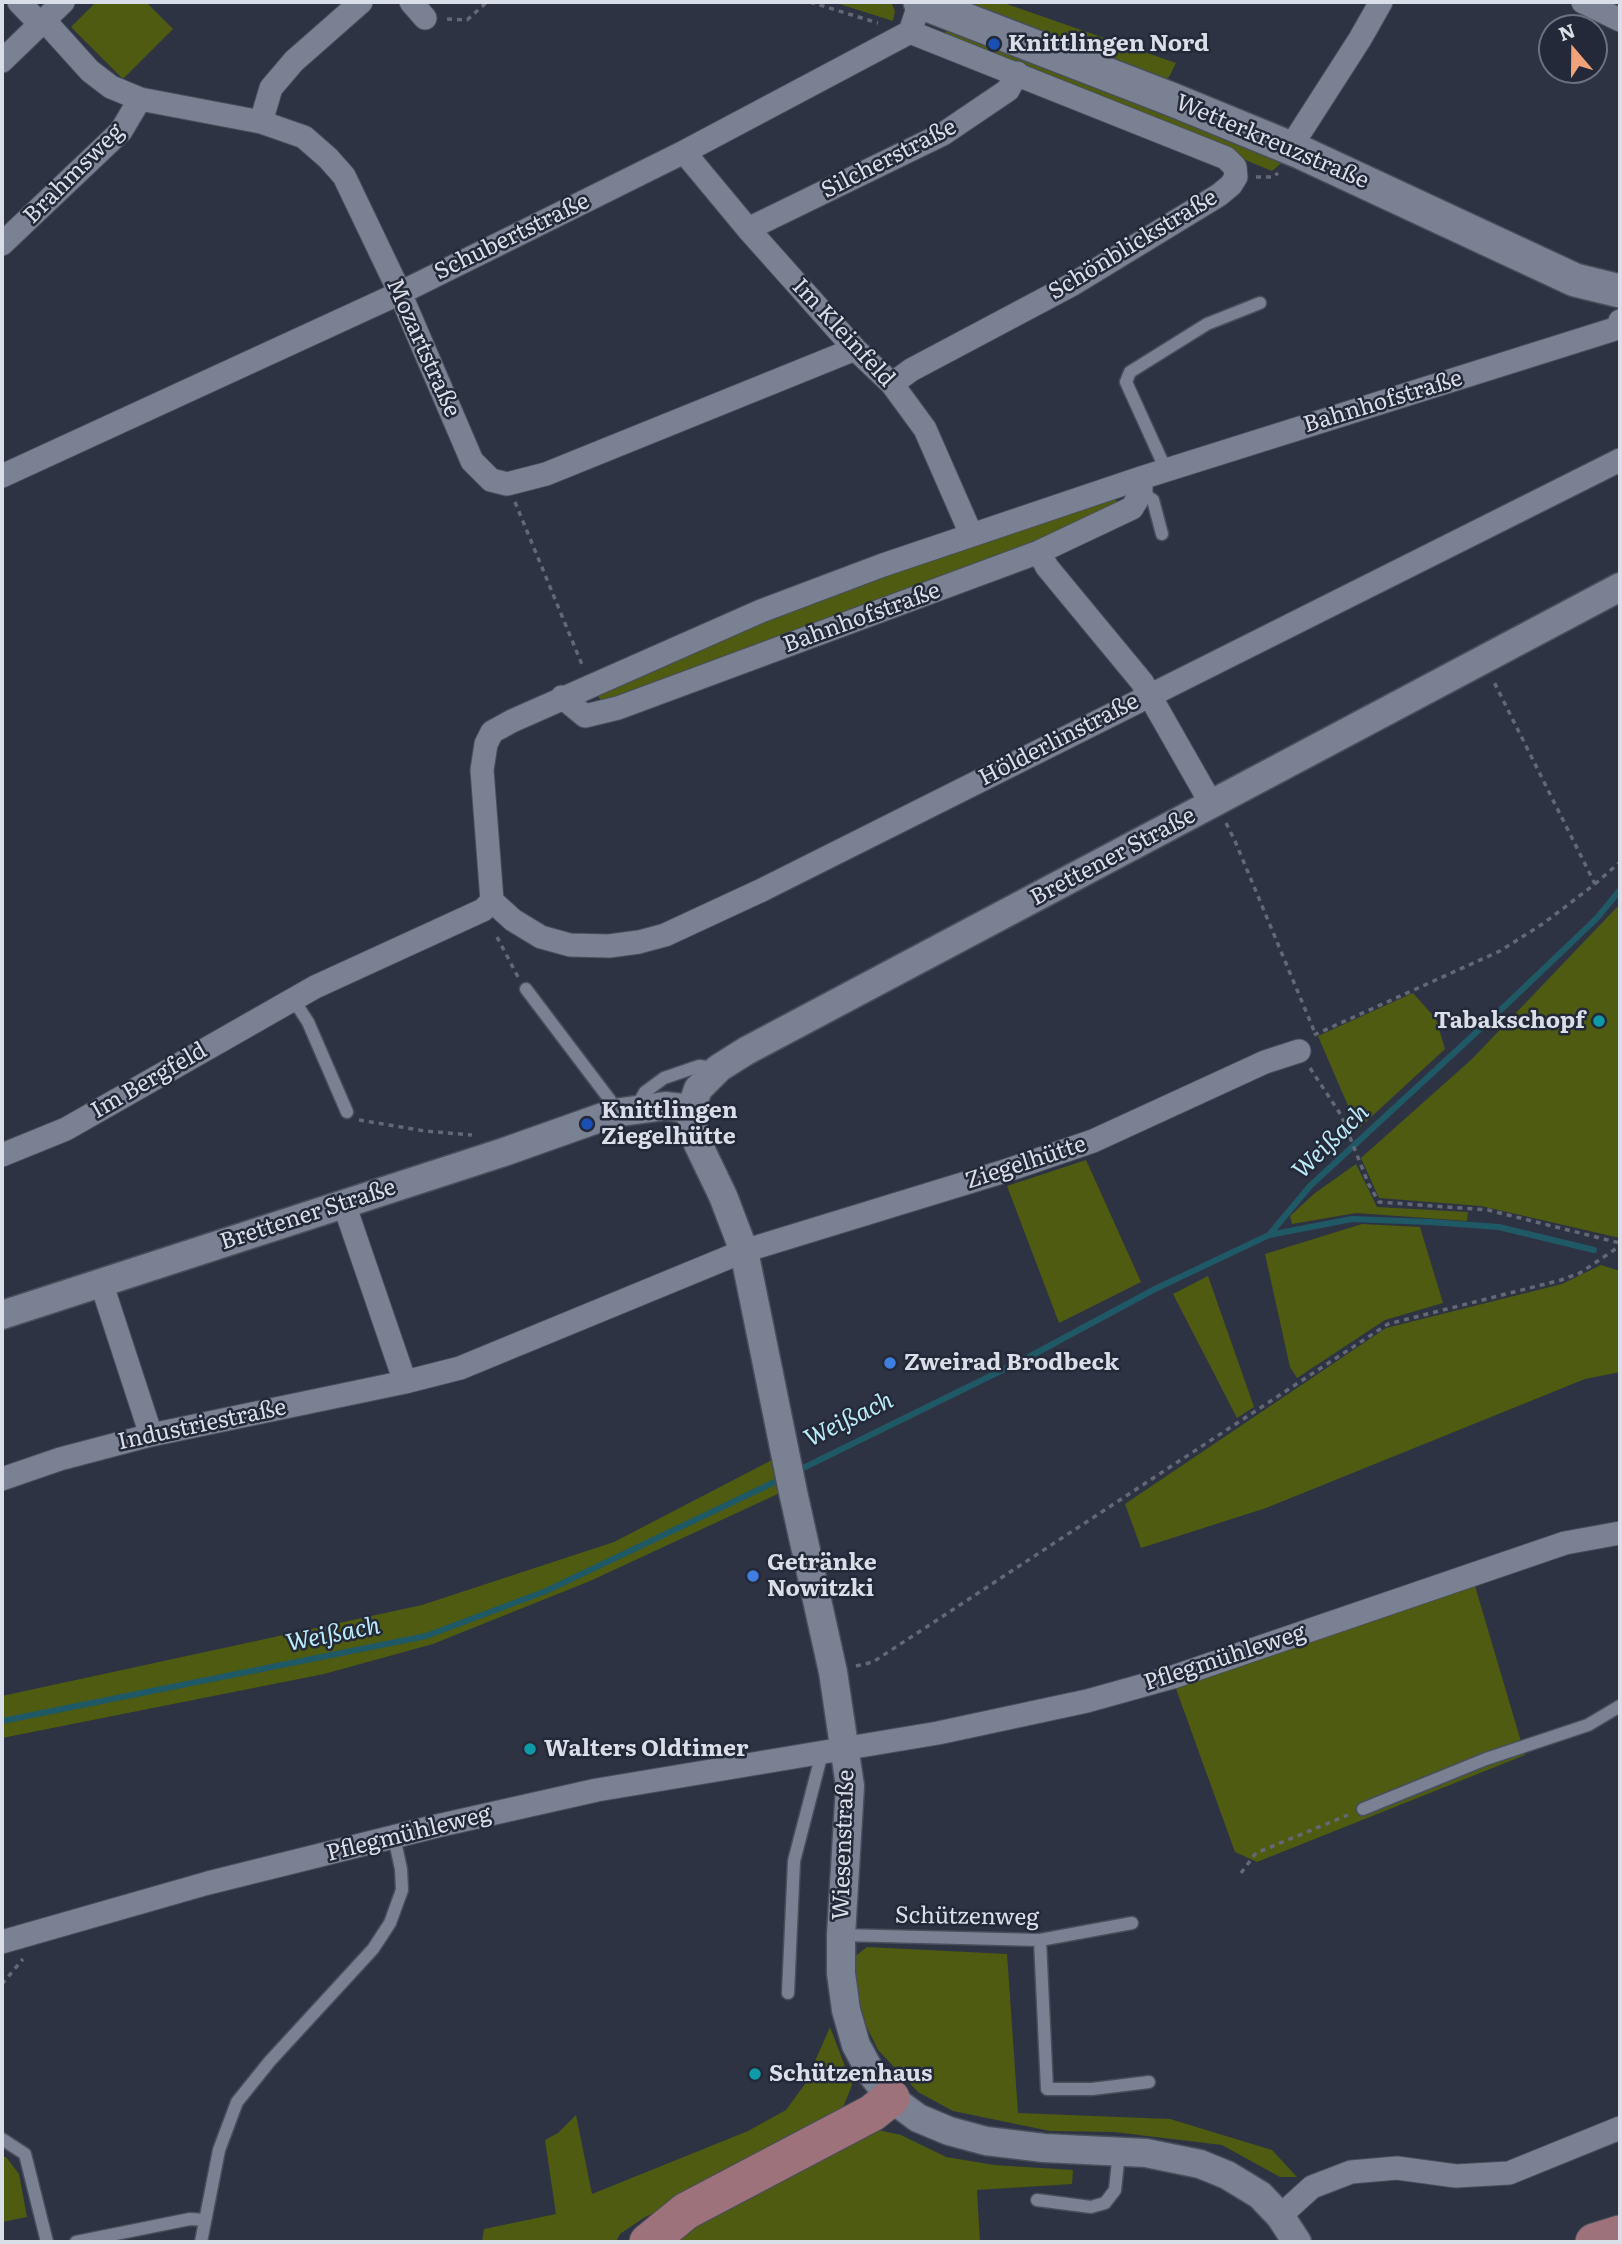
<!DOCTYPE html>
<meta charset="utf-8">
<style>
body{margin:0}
#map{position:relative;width:1622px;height:2244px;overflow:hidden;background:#2e3343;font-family:Literata,serif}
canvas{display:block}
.frame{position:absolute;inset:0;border:4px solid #dadee8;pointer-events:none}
.north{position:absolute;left:1538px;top:14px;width:70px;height:70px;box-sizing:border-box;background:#242939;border:2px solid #6d717f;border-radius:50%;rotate:340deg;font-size:19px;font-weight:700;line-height:28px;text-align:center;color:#dadee8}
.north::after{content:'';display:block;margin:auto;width:24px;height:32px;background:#f0a279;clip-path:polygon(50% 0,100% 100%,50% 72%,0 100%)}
</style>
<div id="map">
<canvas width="1622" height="2244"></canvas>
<div class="frame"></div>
<div class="north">N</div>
</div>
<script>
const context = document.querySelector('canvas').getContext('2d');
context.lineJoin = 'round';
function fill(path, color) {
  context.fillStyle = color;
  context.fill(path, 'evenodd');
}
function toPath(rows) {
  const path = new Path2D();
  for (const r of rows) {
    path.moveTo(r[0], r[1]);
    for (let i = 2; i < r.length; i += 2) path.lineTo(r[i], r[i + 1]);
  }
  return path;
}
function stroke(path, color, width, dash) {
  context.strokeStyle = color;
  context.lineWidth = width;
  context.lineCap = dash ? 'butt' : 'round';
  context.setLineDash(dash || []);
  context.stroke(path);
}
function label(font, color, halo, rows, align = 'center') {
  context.font = font + ' Literata,serif';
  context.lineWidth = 5;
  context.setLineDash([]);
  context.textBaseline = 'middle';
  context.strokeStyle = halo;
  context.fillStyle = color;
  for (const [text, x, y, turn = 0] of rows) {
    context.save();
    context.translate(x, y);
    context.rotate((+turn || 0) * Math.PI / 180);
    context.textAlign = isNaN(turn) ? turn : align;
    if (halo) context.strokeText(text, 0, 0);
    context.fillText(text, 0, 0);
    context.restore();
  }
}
fill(toPath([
 [96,2,146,2,173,29,123,79,71,27],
 [833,2,891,2,895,11,893,21],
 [976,2,1001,2,1176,63,1169,77,1162,82,973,9],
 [948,27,1286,159,1272,171,944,36],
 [1115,497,1119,507,1042,543,602,703,597,694,662,668,781,613,892,571],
 [1620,904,1620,1238,1481,1206,1379,1198,1361,1158,1472,1059],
 [1413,993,1436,1019,1445,1049,1358,1129,1318,1036],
 [1086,1160,1141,1282,1059,1323,1007,1186],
 [1356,1164,1377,1207,1468,1212,1467,1221,1356,1213,1292,1224,1290,1216,1315,1193],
 [1362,1224,1420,1227,1443,1303,1385,1320,1297,1378,1290,1367,1265,1254],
 [1601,1265,1620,1271,1620,1372,1585,1379,1266,1508,1141,1548,1125,1504,1386,1328,1562,1284],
 [1208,1276,1254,1407,1237,1418,1173,1294],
 [772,1460,782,1492,590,1581,433,1644,324,1674,2,1738,2,1696,422,1605,614,1542],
 [1475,1586,1525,1755,1257,1862,1235,1852,1175,1686],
 [867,1947,1007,1954,1018,2113,1170,2119,1272,2150,1297,2177,1280,2177,1222,2145,1114,2132,1050,2131,953,2111,918,2092,878,2050,861,2015,854,1957],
 [830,2027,852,2085,842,2110,678,2203,645,2217,620,2234,616,2242,482,2242,484,2229,556,2214,545,2140,558,2133,576,2115,592,2194,748,2131,786,2110,805,2084],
 [873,2129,901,2135,946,2157,994,2165,1073,2170,1072,2184,977,2190,980,2242,667,2242],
 [2,2157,6,2157,19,2174,27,2217,2,2222]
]), '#4e5b10');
stroke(toPath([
 [1269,1235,1352,1219,1430,1222,1499,1227,1594,1250],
 [797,1471,1025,1359,1155,1289,1269,1235,1310,1186,1507,1004,1597,918,1620,890],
 [2,1721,426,1636,546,1591,781,1479]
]), '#205966', 6);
const service = toPath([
 [1164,471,1161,459,1126,382,1130,372,1207,324,1260,303],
 [1141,493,1153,500,1162,534],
 [526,989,610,1100,614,1113],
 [293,999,308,1022,347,1112],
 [637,1106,645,1092,664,1078,699,1066,715,1068],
 [1363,1809,1486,1759,1588,1725,1620,1706],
 [841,1935,1040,1940,1132,1923],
 [1040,1940,1047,2089,1092,2089,1149,2082],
 [788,1993,794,1861,822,1753],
 [2,2139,25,2154,47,2242],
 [1037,2200,1091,2207,1105,2203,1115,2190,1119,2152],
 [76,2242,190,2219,205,2220],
 [201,2242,219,2150,237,2102,270,2061,373,1949,390,1923,402,1890,401,1869,394,1837]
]);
const minor = toPath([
 [19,2,40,24],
 [411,2,425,18],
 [1583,2,1620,20],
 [44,20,90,71,111,87,140,99,261,122,304,137,328,158,344,176,400,293,472,461,491,480,507,484,546,474,855,349],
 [2,61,63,2],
 [261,122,271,88,294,61,361,2],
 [1290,148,1360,39,1381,2],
 [684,152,748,229,855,349,892,384,925,429,971,534],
 [748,229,943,134,1008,90,1017,73],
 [2,244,121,131,140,99],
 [892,384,911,370,1073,284,1219,195,1231,185,1236,177,1235,167,1226,158,910,32],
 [2,476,400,293,684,152,910,32,920,2],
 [1039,552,1047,567,1142,682,1212,805],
 [562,697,585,716,618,708,1039,552,1132,508,1141,493,1141,478],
 [492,901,482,770,486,744,492,732,512,721,761,611,883,565,1141,478,1618,328,1620,321],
 [492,901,513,920,541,937,570,945,609,946,639,942,665,935,762,890,1620,460],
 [2,1155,66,1129,315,987,483,910,492,901],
 [344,1204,405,1382],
 [101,1282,151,1435],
 [2,1479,60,1459,151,1435,405,1382,460,1368,744,1251,1005,1171,1093,1141,1265,1062,1299,1051],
 [2,1942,208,1883,437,1826,597,1790,938,1733,1087,1701,1173,1677,1565,1543,1620,1533],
 [1280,2216,1312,2187,1351,2172,1397,2168,1456,2176,1509,2173,1620,2128]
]);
const tertiary = toPath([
 [2,1315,504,1152,614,1113,665,1106,691,1109],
 [1297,2242,1280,2216,1260,2195,1227,2175,1200,2164,1146,2153,1044,2148,986,2141,949,2131,918,2118,891,2098,871,2073,856,2045,846,2010,841,1973,841,1935,850,1786,833,1672,793,1492,744,1251,723,1196,698,1144,692,1125,691,1109,698,1089,719,1068,746,1051,1620,587]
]);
const secondary = toPath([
 [920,2,1171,99,1300,152,1575,280,1620,291]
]);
const primary = toPath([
 [648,2242,686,2211,872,2113,891,2098],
 [1594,2242,1620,2234]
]);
stroke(service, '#494e5b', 15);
stroke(minor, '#494e5b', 25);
stroke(tertiary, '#494e5b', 31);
stroke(secondary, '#494e5b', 36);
stroke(primary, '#494e5b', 39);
stroke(toPath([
 [810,2,878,23],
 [447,19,467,20,487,2],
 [1256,177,1273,177,1278,173],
 [515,502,583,667],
 [1226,823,1235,841,1315,1033],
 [1595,884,1620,862],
 [497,937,518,977],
 [1314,1035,1500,951,1544,923,1595,884,1493,680],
 [1310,1068,1341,1115,1369,1185,1379,1202,1488,1210,1620,1243],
 [359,1120,425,1131,472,1135],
 [856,1666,873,1662,1388,1324,1561,1280,1580,1273,1620,1246],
 [1241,1873,1256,1853,1348,1815],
 [2,1984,23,1959]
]), '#646876', 3.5, [5, 5]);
stroke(service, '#7a8193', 12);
stroke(minor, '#7a8193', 23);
stroke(tertiary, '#7a8193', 28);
stroke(secondary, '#7a8193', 33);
stroke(primary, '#9e727a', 37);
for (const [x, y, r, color] of [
 [994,44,7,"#1a4fb4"],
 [1599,1021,7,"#0f9aa8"],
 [587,1124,7,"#1a4fb4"],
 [890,1363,7,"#3f7fe0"],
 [753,1576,7,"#3f7fe0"],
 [530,1749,7,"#0f9aa8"],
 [755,2074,7,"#0f9aa8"]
]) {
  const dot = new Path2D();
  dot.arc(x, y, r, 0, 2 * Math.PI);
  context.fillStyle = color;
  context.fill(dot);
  stroke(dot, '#242939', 2.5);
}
label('bold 23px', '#dadee8', '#242939', [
 ["Knittlingen Nord",1008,44],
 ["Tabakschopf",1585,1021,"right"],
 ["Knittlingen",601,1111],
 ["Ziegelhütte",601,1137],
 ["Zweirad Brodbeck",904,1363],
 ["Getränke",767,1563],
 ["Nowitzki",767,1589],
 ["Walters Oldtimer",544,1749],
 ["Schützenhaus",769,2074]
], 'left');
label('23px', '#dadee8', '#242939', [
 ["Wetterkreuzstraße",1272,142,23],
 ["Silcherstraße",889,159,-27],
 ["Brahmsweg",74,174,-45],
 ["Schubertstraße",512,237,-26],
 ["Schönblickstraße",1133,245,-31],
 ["Im Kleinfeld",843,333,47],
 ["Mozartstraße",423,348,66],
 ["Bahnhofstraße",1383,402,-17],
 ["Bahnhofstraße",862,618,-20],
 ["Hölderlinstraße",1059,740,-27],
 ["Brettener Straße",1113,857,-28],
 ["Im Bergfeld",149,1081,-30],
 ["Ziegelhütte",1026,1163,-18],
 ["Brettener Straße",308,1215,-18],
 ["Industriestraße",202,1425,-12],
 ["Pflegmühleweg",1225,1658,-18],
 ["Pflegmühleweg",409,1834,-14],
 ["Wiesenstraße",844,1845,-88],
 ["Schützenweg",967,1917,1]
]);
label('italic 24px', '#baebf7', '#242939', [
 ["Weißach",1331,1142,-44],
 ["Weißach",849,1420,-26],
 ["Weißach",333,1635,-11]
]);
</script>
